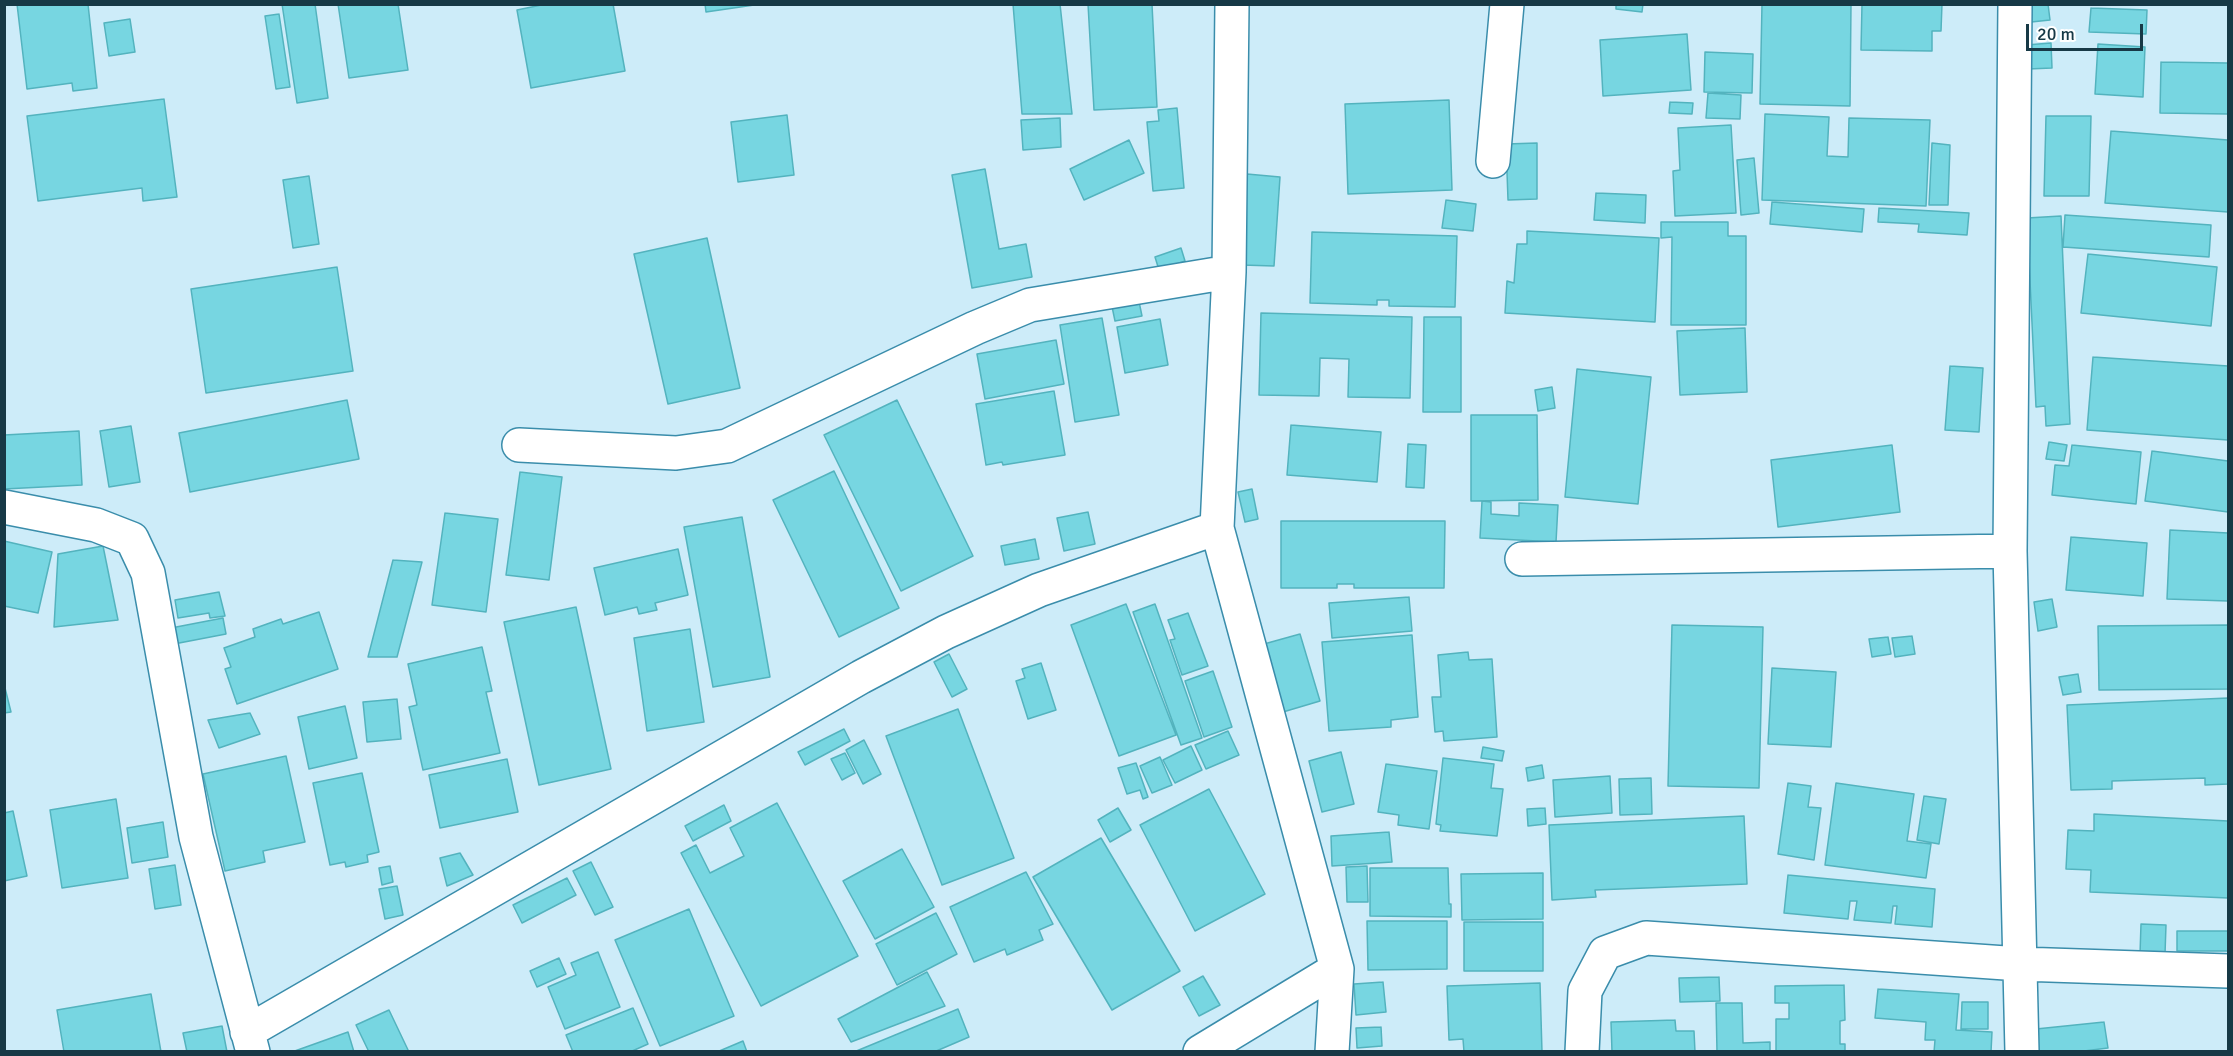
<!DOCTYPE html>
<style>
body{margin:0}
#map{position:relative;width:2233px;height:1056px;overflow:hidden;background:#cdecf9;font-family:Signika,sans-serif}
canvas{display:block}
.frame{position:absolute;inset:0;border:6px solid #173946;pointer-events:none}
.scale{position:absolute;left:2026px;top:24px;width:117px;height:27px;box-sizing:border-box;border:3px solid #173946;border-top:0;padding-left:8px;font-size:18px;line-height:21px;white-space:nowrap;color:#173946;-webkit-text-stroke:4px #fff;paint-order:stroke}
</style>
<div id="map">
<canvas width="2233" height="1056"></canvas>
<div class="frame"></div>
<div class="scale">20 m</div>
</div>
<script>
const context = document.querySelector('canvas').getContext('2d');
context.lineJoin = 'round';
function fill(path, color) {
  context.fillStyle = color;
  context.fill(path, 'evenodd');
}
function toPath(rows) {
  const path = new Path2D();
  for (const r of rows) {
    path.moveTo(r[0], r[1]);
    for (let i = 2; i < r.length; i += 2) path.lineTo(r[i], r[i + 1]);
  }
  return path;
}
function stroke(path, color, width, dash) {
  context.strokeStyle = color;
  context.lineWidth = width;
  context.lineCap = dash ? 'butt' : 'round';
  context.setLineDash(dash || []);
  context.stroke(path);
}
const building = toPath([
 [17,4,88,4,97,88,73,91,72,83,27,89,17,4],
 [282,4,315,4,328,98,297,103,282,4],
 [338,4,398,4,408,70,349,78,338,4],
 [546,4,613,4,625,71,531,88,517,10,546,4],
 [705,4,761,4,706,12,705,4],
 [1013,4,1060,4,1072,114,1022,114,1013,4],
 [1088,4,1152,4,1157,107,1094,110,1088,4],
 [1616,4,1643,4,1642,12,1616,9,1616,4],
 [1762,4,1851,4,1850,106,1760,104,1762,4],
 [1862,4,1942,4,1941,31,1932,31,1932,51,1861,50,1862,4],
 [2020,4,2048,4,2050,20,2022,23,2020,4],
 [2091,8,2147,10,2146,34,2089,32,2091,8],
 [279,14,290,87,276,89,265,16,279,14],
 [130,19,135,52,109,56,104,23,130,19],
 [1687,34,1691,90,1603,96,1600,40,1687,34],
 [2051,43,2052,68,2028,69,2026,45,2051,43],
 [2098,44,2145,47,2143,97,2095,94,2098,44],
 [1705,52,1753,54,1752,93,1704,92,1705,52],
 [2161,62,2228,63,2228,114,2160,113,2161,62],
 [1708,93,1741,95,1740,119,1706,118,1708,93],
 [164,99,177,197,143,201,142,188,38,201,27,116,164,99],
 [1449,100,1452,190,1348,194,1345,104,1449,100],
 [1670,102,1693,103,1692,114,1669,113,1670,102],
 [1177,108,1184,188,1153,191,1147,122,1159,121,1158,110,1177,108],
 [1765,114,1829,117,1827,156,1848,157,1849,118,1930,120,1926,206,1762,200,1765,114],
 [787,115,794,175,738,182,731,122,787,115],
 [2046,116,2091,116,2089,196,2044,196,2046,116],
 [1060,118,1061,147,1023,150,1021,120,1060,118],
 [1731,125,1736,213,1675,216,1673,171,1680,170,1678,128,1731,125],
 [2111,131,2228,140,2228,212,2105,203,2111,131],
 [1129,140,1144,173,1084,200,1070,169,1129,140],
 [1537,143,1537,199,1508,200,1506,144,1537,143],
 [1932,143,1950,145,1948,205,1929,205,1932,143],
 [1754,158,1759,213,1741,215,1737,160,1754,158],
 [985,169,999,249,1026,244,1032,277,972,288,952,175,985,169],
 [1247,174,1280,177,1274,266,1242,265,1247,174],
 [309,176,319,244,293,248,283,180,309,176],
 [1596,193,1646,195,1645,223,1594,220,1596,193],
 [1446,200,1476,204,1473,231,1442,228,1446,200],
 [1772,202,1864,209,1862,232,1770,224,1772,202],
 [1879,208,1969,213,1967,235,1918,232,1919,224,1878,222,1879,208],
 [2065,215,2211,225,2209,257,2063,247,2065,215],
 [2061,216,2070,424,2046,426,2045,406,2036,407,2027,218,2061,216],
 [1661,222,1728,222,1728,236,1746,236,1746,325,1671,325,1672,237,1661,238,1661,222],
 [1527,231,1659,238,1655,322,1505,313,1507,281,1514,283,1517,244,1527,244,1527,231],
 [1312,232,1457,236,1455,307,1389,306,1389,300,1377,300,1377,305,1310,303,1312,232],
 [707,238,740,388,668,404,634,254,707,238],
 [1181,248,1185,261,1159,270,1155,257,1181,248],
 [2088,254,2217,267,2211,326,2081,313,2088,254],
 [337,267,353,371,206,393,191,289,337,267],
 [1137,292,1142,316,1115,321,1110,297,1137,292],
 [1261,313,1412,317,1410,398,1348,397,1349,359,1320,358,1319,396,1259,395,1261,313],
 [1424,317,1461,317,1461,412,1423,412,1424,317],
 [1102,318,1119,415,1075,422,1060,325,1102,318],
 [1160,319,1168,365,1125,373,1117,327,1160,319],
 [1745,328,1747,392,1680,395,1677,331,1745,328],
 [1056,340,1064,384,985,399,977,354,1056,340],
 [2093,357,2228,366,2228,440,2087,430,2093,357],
 [1950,366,1983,368,1979,432,1945,430,1950,366],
 [1577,369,1651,377,1638,504,1565,497,1577,369],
 [1552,387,1555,408,1538,411,1535,390,1552,387],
 [1054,391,1065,455,1003,465,1002,462,986,465,976,404,1054,391],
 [347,400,359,459,190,492,179,433,347,400],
 [897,400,973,556,901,591,824,435,897,400],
 [1471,415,1537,415,1538,500,1471,501,1471,415],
 [1291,425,1381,432,1377,482,1287,475,1291,425],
 [131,426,140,482,109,487,100,431,131,426],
 [79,431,82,485,4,489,4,435,79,431],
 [2049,442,2067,445,2064,461,2046,459,2049,442],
 [1408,444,1426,445,1424,488,1406,487,1408,444],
 [1892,445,1900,512,1778,527,1771,460,1892,445],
 [2072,445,2141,452,2136,504,2052,495,2055,465,2069,466,2072,445],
 [2152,451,2228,461,2228,512,2145,501,2152,451],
 [834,471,899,608,839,637,773,500,834,471],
 [520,472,562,477,549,580,506,575,520,472],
 [1252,489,1258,519,1245,522,1238,492,1252,489],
 [1482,501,1491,502,1491,514,1519,516,1519,503,1558,505,1556,542,1480,538,1482,501],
 [1088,512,1095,544,1064,551,1057,518,1088,512],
 [445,513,498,519,486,612,432,605,445,513],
 [742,517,770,677,713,687,684,527,742,517],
 [1281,521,1445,521,1444,588,1354,588,1354,584,1337,584,1337,588,1281,588,1281,521],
 [2170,530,2228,533,2228,601,2167,599,2170,530],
 [2071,537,2147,543,2143,596,2066,590,2071,537],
 [1035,539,1039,559,1005,565,1001,546,1035,539],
 [4,541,52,552,38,613,4,606,4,541],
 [103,546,118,620,54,627,58,554,103,546],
 [678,549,688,595,655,603,657,610,639,614,637,607,605,615,594,568,678,549],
 [393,560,422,562,397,657,368,657,393,560],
 [219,592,225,616,210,618,209,613,178,618,175,600,219,592],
 [1409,597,1412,631,1332,638,1329,603,1409,597],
 [2052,599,2057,627,2038,631,2034,602,2052,599],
 [1126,604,1176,735,1119,756,1071,625,1126,604],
 [1155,604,1202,738,1181,745,1133,612,1155,604],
 [576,607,611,769,539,785,504,622,576,607],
 [319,612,338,669,237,704,225,669,231,667,224,648,255,637,253,629,281,619,283,624,319,612],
 [1188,613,1208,666,1182,675,1170,640,1175,639,1168,620,1188,613],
 [223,618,226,634,174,644,171,628,223,618],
 [1672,625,1763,627,1759,788,1668,786,1672,625],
 [2228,625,2228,689,2099,690,2098,626,2228,625],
 [690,629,704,722,647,731,634,638,690,629],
 [1300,634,1320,701,1283,712,1264,644,1300,634],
 [1412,635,1418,717,1391,720,1391,727,1329,731,1322,642,1412,635],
 [1912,636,1915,654,1895,657,1892,638,1912,636],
 [1888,637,1891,654,1872,657,1869,639,1888,637],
 [482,647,492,691,486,692,500,753,423,770,409,707,417,705,408,664,482,647],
 [1468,652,1469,660,1492,659,1497,737,1444,741,1443,731,1435,732,1432,697,1441,697,1438,655,1468,652],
 [949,654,967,689,952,697,934,662,949,654],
 [1041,663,1056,710,1028,719,1016,681,1025,678,1022,669,1041,663],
 [1772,668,1836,672,1831,747,1768,744,1772,668],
 [1213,671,1232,727,1204,737,1185,681,1213,671],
 [2078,674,2081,692,2063,695,2059,677,2078,674],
 [4,684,11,712,4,713,4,684],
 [2228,698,2228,784,2205,785,2205,778,2112,781,2112,789,2071,790,2067,705,2228,698],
 [397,699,401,739,367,742,363,702,397,699],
 [345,706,357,758,309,769,298,717,345,706],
 [958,709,1014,858,942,885,886,736,958,709],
 [250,713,260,734,219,748,208,720,250,713],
 [844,729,850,741,805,765,798,752,844,729],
 [1228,731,1239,755,1206,769,1195,745,1228,731],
 [864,740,881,774,863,784,846,750,864,740],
 [1191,746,1202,770,1175,783,1163,760,1191,746],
 [1483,747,1504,751,1502,761,1481,758,1483,747],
 [1341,752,1354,804,1322,812,1309,761,1341,752],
 [845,753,855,773,842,780,831,759,845,753],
 [286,756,305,842,263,851,265,862,225,871,203,774,286,756],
 [1160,757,1172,785,1152,793,1140,766,1160,757],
 [1443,758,1494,764,1491,788,1503,789,1497,836,1440,831,1441,825,1436,824,1443,758],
 [507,759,518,812,440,828,429,775,507,759],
 [1136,763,1148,797,1143,799,1140,790,1127,794,1118,768,1136,763],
 [1386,764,1437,771,1429,829,1398,825,1399,815,1378,812,1386,764],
 [1542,765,1544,778,1528,781,1526,768,1542,765],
 [362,773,379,852,367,855,368,862,346,867,345,862,330,865,313,783,362,773],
 [1610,776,1612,813,1555,817,1553,780,1610,776],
 [1651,778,1652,814,1620,815,1619,779,1651,778],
 [1788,783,1811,786,1808,807,1821,808,1814,860,1778,854,1788,783],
 [1836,783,1914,794,1907,841,1931,844,1926,878,1825,865,1836,783],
 [1209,789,1265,894,1195,931,1140,825,1209,789],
 [1924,796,1946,799,1939,844,1917,840,1924,796],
 [116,799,128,878,62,888,50,810,116,799],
 [777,803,858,956,761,1006,681,853,696,845,710,873,744,856,730,828,777,803],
 [724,805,731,821,693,841,685,826,724,805],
 [1118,808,1131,830,1110,842,1098,820,1118,808],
 [1545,808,1546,824,1528,826,1527,809,1545,808],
 [13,811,27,876,4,881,4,813,13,811],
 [2094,814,2228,821,2228,898,2090,892,2091,870,2066,869,2068,830,2094,831,2094,814],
 [1744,816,1747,884,1595,890,1596,897,1552,900,1549,825,1744,816],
 [163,822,168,857,132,863,127,828,163,822],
 [1389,832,1392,862,1332,866,1331,836,1389,832],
 [1101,838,1180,971,1112,1010,1033,877,1101,838],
 [902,849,934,907,875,939,843,881,902,849],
 [460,853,473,875,447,886,440,858,460,853],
 [591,862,613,907,595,915,573,871,591,862],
 [175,865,181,905,155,909,149,869,175,865],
 [390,866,393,882,382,885,379,868,390,866],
 [1367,866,1368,902,1347,902,1346,867,1367,866],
 [1370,868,1448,868,1449,904,1451,904,1451,917,1370,916,1370,868],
 [1026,872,1053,924,1039,930,1043,940,1007,955,1005,949,974,962,950,907,1026,872],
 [1543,873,1543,919,1462,920,1461,874,1543,873],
 [1788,875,1935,889,1932,927,1895,924,1897,906,1893,906,1891,923,1854,920,1857,901,1850,901,1848,919,1784,913,1788,875],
 [567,878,576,895,522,923,513,905,567,878],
 [397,886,403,915,385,919,379,889,397,886],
 [689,909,734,1016,660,1046,615,940,689,909],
 [936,913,957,954,897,985,876,944,936,913],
 [1367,921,1447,921,1447,969,1368,970,1367,921],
 [1464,922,1543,922,1543,971,1464,971,1464,922],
 [2141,924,2166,925,2165,954,2140,954,2141,924],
 [2177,931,2228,931,2228,951,2177,951,2177,931],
 [598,952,620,1007,565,1029,548,987,576,975,571,963,598,952],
 [559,958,566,974,537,987,530,971,559,958],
 [927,972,945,1006,851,1042,838,1019,927,972],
 [1203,976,1220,1005,1199,1016,1183,987,1203,976],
 [1719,977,1720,1001,1680,1002,1679,978,1719,977],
 [1383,982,1386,1012,1356,1015,1354,984,1383,982],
 [1540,983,1542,1052,1464,1052,1463,1039,1449,1040,1447,986,1540,983],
 [1844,985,1845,1020,1840,1021,1840,1044,1845,1044,1845,1052,1776,1052,1776,1019,1789,1019,1789,1003,1775,1003,1775,986,1844,985],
 [1878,989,1959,994,1956,1030,1992,1032,1991,1052,1934,1052,1935,1040,1925,1040,1926,1022,1875,1018,1878,989],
 [151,994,161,1052,64,1052,57,1010,151,994],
 [1962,1002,1988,1002,1988,1029,1961,1029,1962,1002],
 [1716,1003,1742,1003,1743,1043,1770,1042,1770,1052,1717,1052,1716,1003],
 [633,1008,648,1044,630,1052,573,1052,566,1035,633,1008],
 [958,1009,969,1037,934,1052,854,1052,958,1009],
 [389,1010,409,1052,369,1052,356,1025,389,1010],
 [1675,1020,1676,1031,1694,1031,1695,1052,1612,1052,1611,1022,1675,1020],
 [2104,1022,2108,1048,2076,1052,2038,1052,2036,1029,2104,1022],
 [222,1026,227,1052,187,1052,183,1033,222,1026],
 [1381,1027,1382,1046,1357,1048,1356,1028,1381,1027],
 [348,1032,354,1052,292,1052,348,1032],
 [743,1041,747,1052,717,1052,743,1041]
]);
fill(building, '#77d6e1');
stroke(building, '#53b3be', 1.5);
const minor = toPath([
 [1232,4,1229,272,1217,528,1337,969,1332,1052],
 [2015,4,2010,551,2022,1052],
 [1493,161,1507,4],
 [519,445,676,453,727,446,975,328,1030,305,1229,272],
 [4,507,96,525,132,539,148,573,196,837,253,1052],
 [1522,559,2010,551],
 [247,1032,861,677,946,632,1039,590,1217,528],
 [1200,1052,1337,969],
 [1582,1052,1585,991,1605,953,1646,938,2020,964,2228,971]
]);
stroke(minor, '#3a8dab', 36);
stroke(minor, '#fff', 33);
</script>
